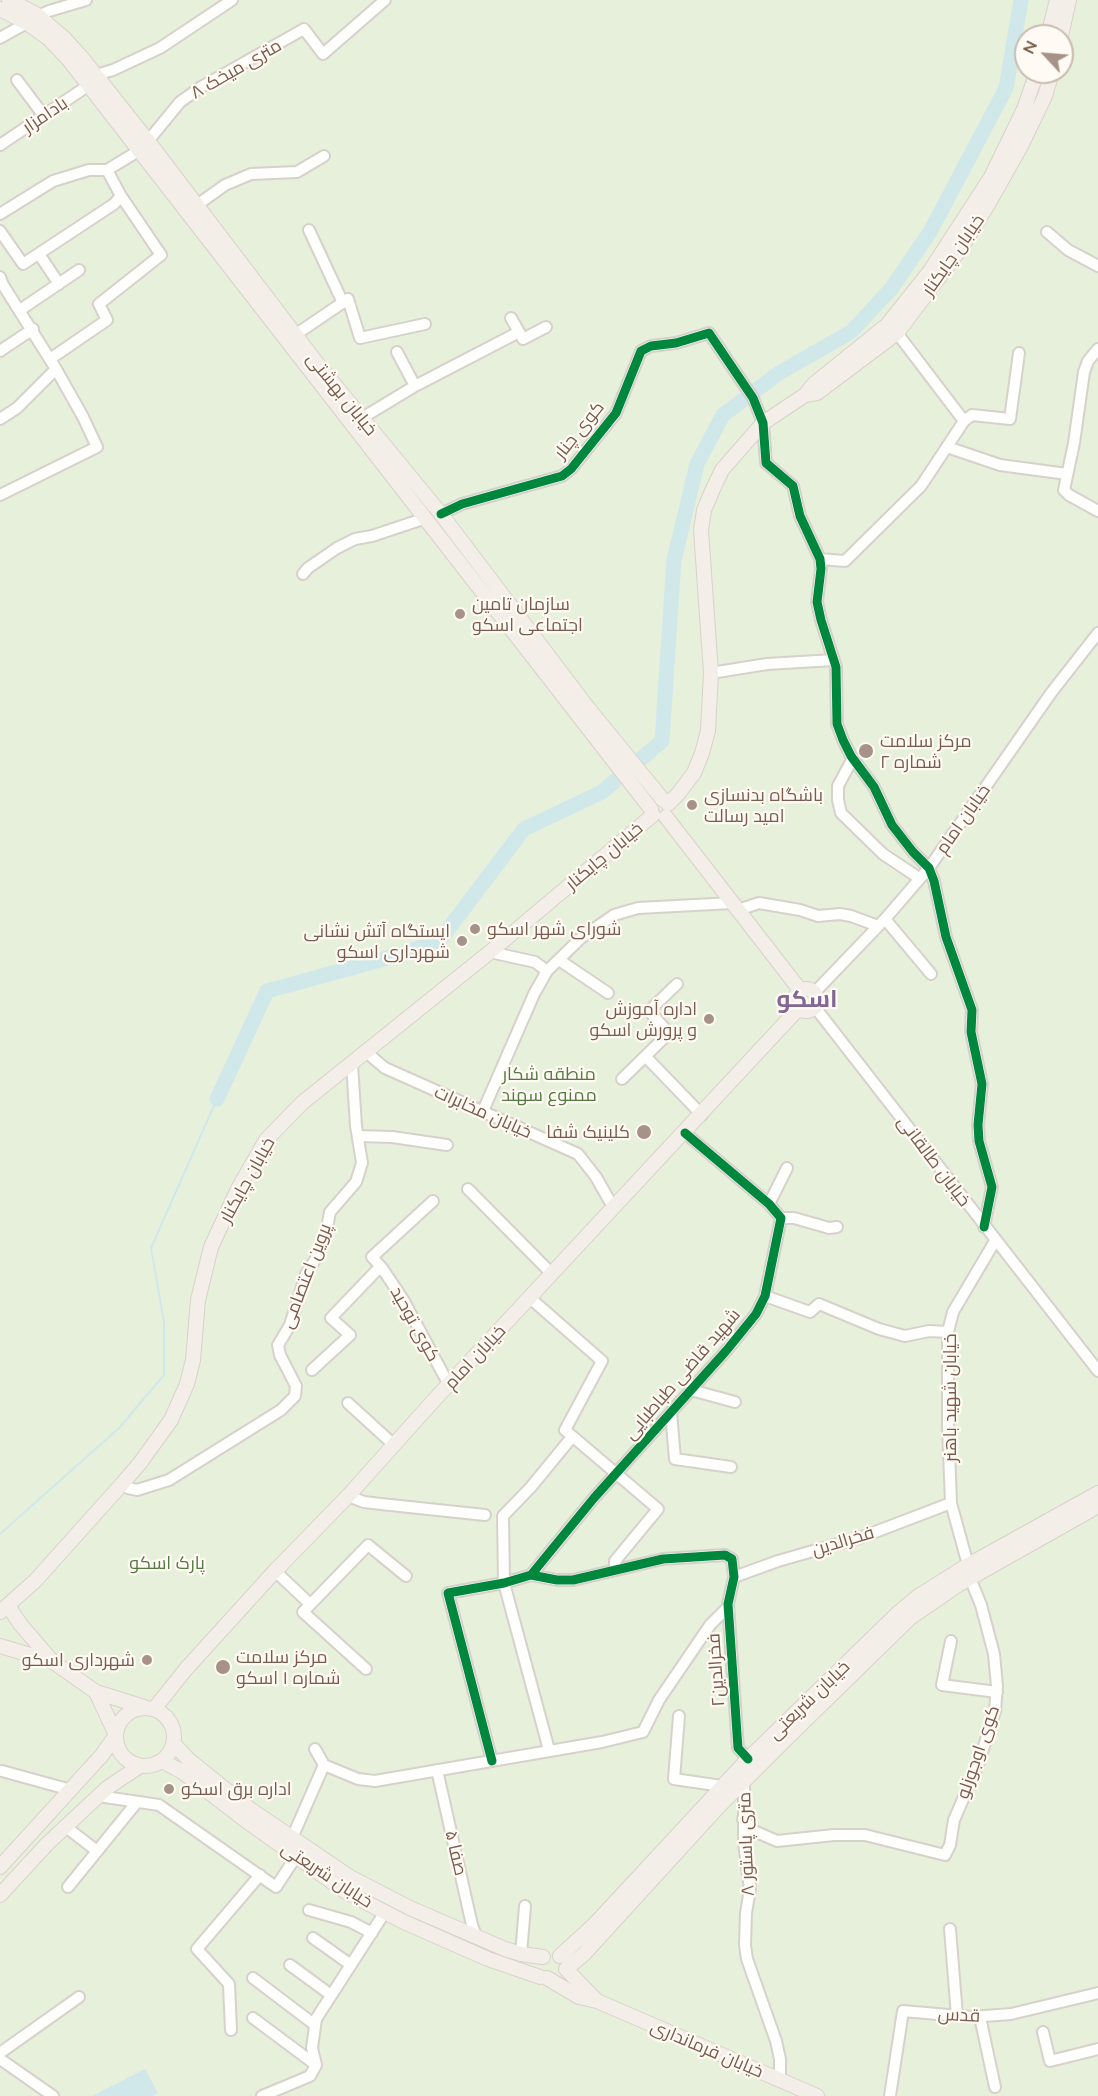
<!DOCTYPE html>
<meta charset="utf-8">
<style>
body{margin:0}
#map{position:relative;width:1098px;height:2096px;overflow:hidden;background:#f9f5f0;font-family:Lato,sans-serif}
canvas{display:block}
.north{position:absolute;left:1014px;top:24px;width:60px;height:60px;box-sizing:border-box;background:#fffaf3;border:2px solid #cabbb1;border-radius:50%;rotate:296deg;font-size:16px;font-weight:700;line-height:24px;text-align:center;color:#7a5c4d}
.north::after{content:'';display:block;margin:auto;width:21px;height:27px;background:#a69286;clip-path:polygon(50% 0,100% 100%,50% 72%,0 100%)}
</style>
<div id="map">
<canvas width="1098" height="2096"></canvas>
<div class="north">N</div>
</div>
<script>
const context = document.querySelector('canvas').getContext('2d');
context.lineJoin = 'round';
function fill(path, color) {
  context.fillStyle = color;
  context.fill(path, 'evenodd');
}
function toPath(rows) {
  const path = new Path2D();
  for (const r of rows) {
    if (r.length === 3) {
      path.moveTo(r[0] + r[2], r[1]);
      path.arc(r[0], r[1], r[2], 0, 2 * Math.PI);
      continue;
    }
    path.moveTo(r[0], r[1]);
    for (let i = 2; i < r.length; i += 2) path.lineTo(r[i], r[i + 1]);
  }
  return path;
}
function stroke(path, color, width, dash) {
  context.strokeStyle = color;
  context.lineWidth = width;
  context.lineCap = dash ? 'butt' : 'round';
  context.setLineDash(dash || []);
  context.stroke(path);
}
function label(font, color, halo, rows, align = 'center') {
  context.font = font + ' Lato,Cairo,sans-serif';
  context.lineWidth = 4.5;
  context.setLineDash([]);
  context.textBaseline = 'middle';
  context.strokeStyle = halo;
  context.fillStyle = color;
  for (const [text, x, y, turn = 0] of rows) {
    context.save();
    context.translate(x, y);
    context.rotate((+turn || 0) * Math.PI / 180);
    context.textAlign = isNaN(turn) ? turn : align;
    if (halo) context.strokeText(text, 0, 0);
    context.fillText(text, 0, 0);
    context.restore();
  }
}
fill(toPath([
 [0,0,1098,0,1098,2096,0,2096],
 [1026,36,1062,36,1062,72,1026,72]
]), '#e7f0db');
fill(toPath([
 [145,2069,158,2093,153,2096,92,2096]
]), '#d0e8ea');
stroke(toPath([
 [0,1534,119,1428,164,1375,164,1322,151,1248,217,1099]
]), '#d0e8ea', 2);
stroke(toPath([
 [217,1099,267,991,402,954,440,940,524,829,602,792,662,741,674,560,697,464,723,415,779,373,851,332,891,289,930,232,1006,88,1021,0]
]), '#d0e8ea', 15);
const minor = toPath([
 [38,16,49,11,86,0],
 [0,38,27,23],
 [96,75,113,70,160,48,232,0],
 [17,80,44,116],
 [148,141,180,102,201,87,304,29,323,54,385,0],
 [0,145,89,85],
 [197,205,225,185,251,174,297,172,324,156],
 [0,214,53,181,89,170,107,170,140,150],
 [309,230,343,303],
 [0,231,23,264,114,204,121,196,107,170],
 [1047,232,1068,250,1098,266],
 [39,254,59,284],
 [0,277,3,285,56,369,83,417,97,447,0,495],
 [20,310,79,270],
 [511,318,523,339,546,327],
 [897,333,964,421],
 [295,335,348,299,360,338,425,324],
 [1098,349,1088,361,1084,372,1074,443,1064,490,1069,495,1098,511],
 [0,351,33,329],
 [397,352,415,386],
 [50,359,107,320,99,304,161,255,121,196],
 [362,418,415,386,519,332],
 [0,419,17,408,56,369],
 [947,447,1000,465,1067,474],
 [441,514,462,504,562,476,571,469,616,413,641,351,651,346,676,343,709,333,753,398,763,423,766,463,793,486,800,516,820,559,821,569,817,602,821,620,836,667,837,724,843,740,851,756,874,787,892,825,913,852,929,868,934,881,946,937,972,1010,971,1032,982,1084,978,1125,979,1141,992,1187,984,1227],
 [820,559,845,561,921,486,964,421,972,415,1010,419,1019,353],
 [303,574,308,568,337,548,355,539,372,536,426,518],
 [711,673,767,664,834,660],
 [853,758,838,786,838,800,841,813,883,854,919,878],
 [738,910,759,903,800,910,818,916,840,914,851,916,878,926],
 [885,919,931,974],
 [490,952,535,962,547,971],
 [559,960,608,993],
 [814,993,885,919,929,868,1051,693,1098,633],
 [814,1006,1098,1371],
 [366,1052,385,1068,578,1154,596,1177,613,1207],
 [646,1057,702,1115],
 [622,1079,669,1033,649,1011,677,984],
 [483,1111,534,994,547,971,581,938,614,915,638,908,733,903],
 [358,1136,392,1137,447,1145],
 [468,1189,552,1274],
 [769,1204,787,1168],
 [781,1218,794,1218,829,1228,837,1227],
 [382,1268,372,1257,433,1201],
 [765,1296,810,1312,819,1304,879,1329,905,1336,929,1331,948,1332],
 [530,1298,602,1361,565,1430,658,1509,615,1561,615,1569],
 [312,1370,350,1335,331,1318,376,1271,382,1268,404,1301,449,1385],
 [691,1390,735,1402],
 [348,1403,394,1445],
 [671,1412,675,1459,731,1467],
 [122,1484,128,1488,137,1490,169,1480,281,1410,295,1396,296,1386,280,1355,278,1345,290,1325,306,1274,317,1257,325,1238,330,1212,356,1182,362,1163,356,1126,352,1064],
 [348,1496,364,1502,381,1504,485,1515],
 [968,1565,951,1503,948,1426,948,1332,953,1312,995,1241],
 [275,1571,310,1604],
 [531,1575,594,1498,726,1351,756,1314,765,1296,781,1218,769,1204,685,1133],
 [734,1577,778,1561,862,1537,951,1503],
 [951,1641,942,1685,997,1692],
 [366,1669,303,1612,368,1545,406,1576],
 [679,1716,674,1779,722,1786],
 [549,1750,504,1583,503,1516,531,1487,572,1437],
 [492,1761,448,1593,504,1583,531,1575,557,1580,573,1580,663,1559,725,1555,732,1559,734,1577,728,1604,738,1748,748,1759],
 [324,1765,358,1779,375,1781,602,1742,643,1732,659,1700,710,1625,728,1607],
 [437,1770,472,1925,476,1936],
 [2,1771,71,1790],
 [744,1781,744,1843,750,1889,746,1913,745,1945,747,1959,776,2041,780,2059,780,2080],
 [98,1796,159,1805,276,1887,299,1852],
 [743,1819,754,1831,777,1841,834,1835,865,1835,945,1855,950,1845,954,1820,979,1762,995,1711,997,1686,994,1654,981,1605,970,1578],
 [66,1827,97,1851],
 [292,1838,324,1765,315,1749],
 [68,1887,137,1802],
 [309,1910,351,1922,372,1933],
 [950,1929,957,2016],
 [313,1938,351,1965],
 [521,1954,525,1906],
 [290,1965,331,1995],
 [253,1978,315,2025],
 [980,2017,995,2087],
 [253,2018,316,2065],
 [231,2030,229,1984,197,1949,260,1875],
 [1043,2032,1050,2061,1098,2049],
 [0,2053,79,1997],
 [0,2059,53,2096],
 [262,2096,310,2076,316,2065,312,2048,316,2019,385,1912],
 [890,2096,903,2011,971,2017,1011,2014,1098,1993]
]);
const major = toPath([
 [9,0,36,14,63,37,83,59,148,141,316,362,441,514,588,708,663,800],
 [0,9,27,23,48,38,69,60,651,809],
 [1048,36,1057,0],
 [1061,36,1069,0],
 [805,395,817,393,897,333,959,251,990,201,1022,144,1045,96,1052,72],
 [668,804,678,794,694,773,702,753,708,731,711,673,701,530,704,510,713,489,722,470,763,423,805,395,814,384,887,325,930,271,991,177,1024,109,1037,72],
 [666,817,800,990],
 [806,1000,11],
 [8,1606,21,1625,52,1661,96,1692,144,1707],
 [0,1612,35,1581,122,1484,140,1463,171,1420,187,1384,193,1360,198,1300,211,1247,238,1189,266,1140,302,1103,490,952,653,815],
 [0,1646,50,1661],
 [145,1737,29],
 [154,1709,186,1669,275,1571,348,1496,435,1399,799,1008],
 [173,1743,189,1760,250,1809,350,1877,410,1908,505,1949,521,1954,543,1957],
 [162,1761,181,1771,245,1820,346,1892,404,1922,488,1959,540,1977],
 [0,1867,102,1755,116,1735,96,1692],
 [0,1895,47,1844,107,1788,140,1766],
 [560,1956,594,1925,748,1759,898,1613,917,1597,968,1565,1098,1493],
 [547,1978,579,1997,597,2001,817,2096],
 [597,2001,566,1969,584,1954,719,1806,787,1738,910,1618,958,1585,1098,1506]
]);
stroke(minor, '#d7d1cb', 14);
stroke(major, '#dad1cc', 16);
stroke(minor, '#fefefd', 10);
stroke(major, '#f3eee8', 14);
stroke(toPath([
 [441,514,462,504,562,476,571,469,616,413,641,351,651,346,676,343,709,333,753,398,763,423,766,463,793,486,800,516,820,559,821,569,817,602,821,620,836,667,837,724,843,740,851,756,874,787,892,825,913,852,929,868,934,881,946,937,972,1010,971,1032,982,1084,978,1125,979,1141,992,1187,984,1227],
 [531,1575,594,1498,726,1351,756,1314,765,1296,781,1218,769,1204,685,1133],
 [492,1761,448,1593,504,1583,531,1575,557,1580,573,1580,663,1559,725,1555,732,1559,734,1577,728,1604,738,1748,748,1759]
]), '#00873e', 9);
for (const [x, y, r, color] of [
 [460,614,6,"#a69286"],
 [866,751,8,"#a69286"],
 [692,805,6,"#a69286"],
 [475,929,6,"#a69286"],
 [462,941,6,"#a69286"],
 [709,1019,6,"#a69286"],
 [644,1132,8,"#a69286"],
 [147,1660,6,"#a69286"],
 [223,1667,8,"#a69286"],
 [169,1789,6,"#a69286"]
]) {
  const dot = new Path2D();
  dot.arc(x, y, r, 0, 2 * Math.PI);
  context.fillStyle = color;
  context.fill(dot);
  stroke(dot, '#fffaf3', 2);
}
label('18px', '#7a5c4d', '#fffaf3', [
 ["۸ متری میخک",236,69,-30],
 ["بادامزار",45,115,-34],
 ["خیابان چایکنار",953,255,-55],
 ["خیابان بهشتی",342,394,51],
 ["کوی چنار",579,430,-51],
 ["خیابان امام",963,819,-55],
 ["خیابان چایکنار",604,856,-40],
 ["خیابان مخابرات",483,1112,24],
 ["خیابان طالقانی",934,1161,53],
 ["خیابان چایکنار",247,1180,-61],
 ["پروین اعتصامی",306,1276,-69],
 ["کوی توحید",415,1324,61],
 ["خیابان امام",475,1357,-47],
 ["شهید قاضی طباطبایی",682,1374,-49],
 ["خیابان شهید باهنر",950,1398,-90],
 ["فخرالدین",843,1541,-17],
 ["فخرالدین۲",716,1670,-94],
 ["خیابان شریعتی",809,1700,-44],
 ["کوی اوجوزلو",978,1752,-71],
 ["۸ متری پاستور",746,1844,-92],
 ["صفا ۵",456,1853,77],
 ["خیابان شریعتی",327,1875,33],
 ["قدس",959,2015,3],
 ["خیابان فرمانداری",707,2049,23]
]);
label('18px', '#7a5c4d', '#fffaf3', [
 ["سازمان تامین",472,604],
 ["اجتماعی اسکو",472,625],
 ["مرکز سلامت",880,741],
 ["شماره ۲",880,762],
 ["باشگاه بدنسازی",704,795],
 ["امید رسالت",704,816],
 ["شورای شهر اسکو",487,929],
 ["ایستگاه آتش نشانی",450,931,"right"],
 ["شهرداری اسکو",450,952,"right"],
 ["اداره آموزش",697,1009,"right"],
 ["و پرورش اسکو",697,1030,"right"],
 ["کلینیک شفا",630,1132,"right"],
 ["مرکز سلامت",236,1657],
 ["شماره ۱ اسکو",236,1678],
 ["شهرداری اسکو",135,1660,"right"],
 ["اداره برق اسکو",181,1789]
], 'left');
label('18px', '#537a41', '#fffaf3', [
 ["منطقه شکار",549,1074],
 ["ممنوع سهند",549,1095],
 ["پارک اسکو",167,1563]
]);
label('bold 24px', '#846695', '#fffaf3', [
 ["اسکو",807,999]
]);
</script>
